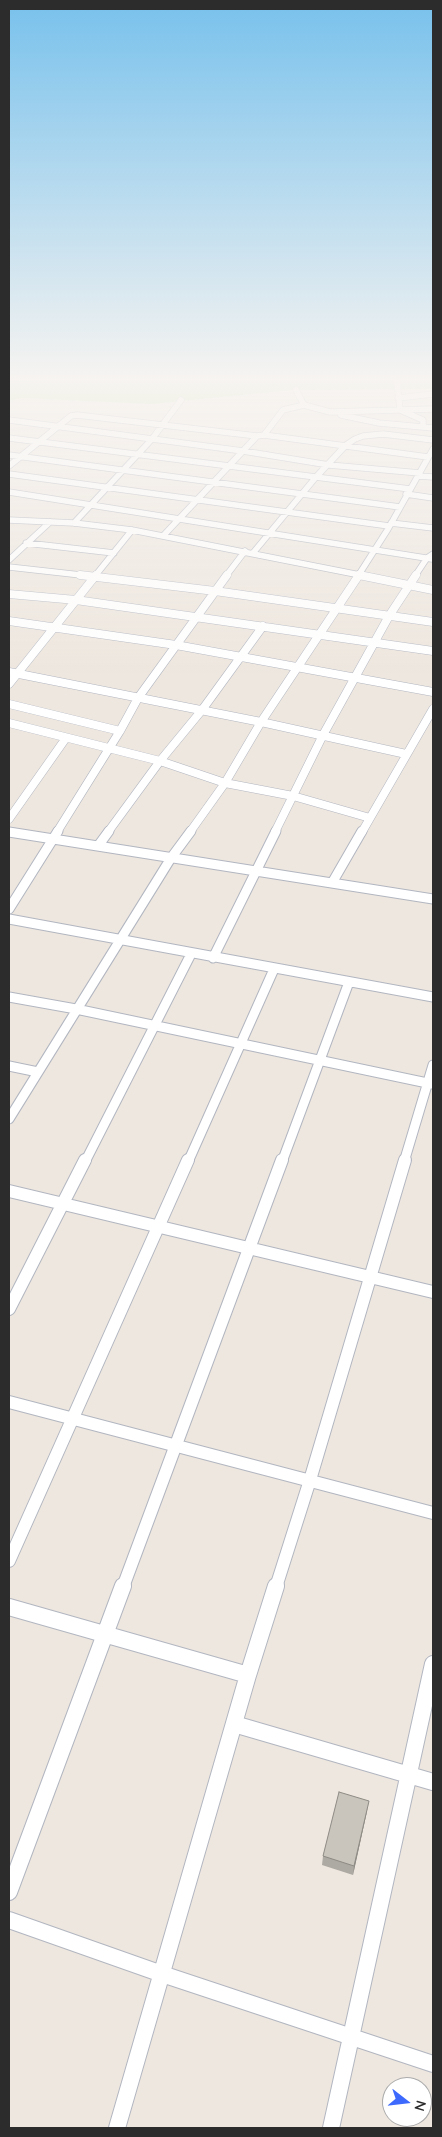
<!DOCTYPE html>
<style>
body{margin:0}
#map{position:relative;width:442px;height:2137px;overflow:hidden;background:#eee7df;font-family:Quicksand,sans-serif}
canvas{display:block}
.frame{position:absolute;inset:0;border:10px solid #2c2c2c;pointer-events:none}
.north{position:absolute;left:382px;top:2077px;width:50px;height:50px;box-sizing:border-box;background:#fff;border:1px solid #ababab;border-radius:50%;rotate:106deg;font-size:14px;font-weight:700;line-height:20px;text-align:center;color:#2c2c2c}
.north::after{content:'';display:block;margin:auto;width:18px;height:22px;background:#3d6afd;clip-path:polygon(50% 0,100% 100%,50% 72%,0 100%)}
</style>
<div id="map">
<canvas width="442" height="2137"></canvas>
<div class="frame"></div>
<div class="north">N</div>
</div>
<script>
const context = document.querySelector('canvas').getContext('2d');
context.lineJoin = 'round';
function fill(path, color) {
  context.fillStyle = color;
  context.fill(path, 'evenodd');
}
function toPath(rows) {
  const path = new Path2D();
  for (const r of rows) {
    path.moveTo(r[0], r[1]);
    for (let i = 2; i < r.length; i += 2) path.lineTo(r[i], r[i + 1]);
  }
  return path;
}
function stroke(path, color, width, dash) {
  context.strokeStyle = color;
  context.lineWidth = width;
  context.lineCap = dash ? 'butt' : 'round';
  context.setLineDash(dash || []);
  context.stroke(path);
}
fill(toPath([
 [9,378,433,378,433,389,291,390,152,404,22,398,9,401]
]), '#b8e59b');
fill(toPath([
 [9,378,50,378,46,381,9,382,9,378],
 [350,378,367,378,363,381,354,381,350,378]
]), '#71d5f1');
const streetFar4 = toPath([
 [397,382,400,410,423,420,423,427],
 [398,398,433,394],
 [304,405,330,412,433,409],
 [341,415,379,423,433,428],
 [9,420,243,451,329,465,420,473],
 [264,435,428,457],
 [9,438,410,489],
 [9,455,400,507],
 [9,466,71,416,77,415,257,436],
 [9,474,389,526],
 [418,476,433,477],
 [9,492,432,559],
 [406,494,433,498],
 [9,520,74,523,132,530,365,576],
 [74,523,152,439,181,400],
 [391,523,433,528],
 [163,536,257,436,264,435,283,410,304,405,296,390],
 [26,543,114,553],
 [253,553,316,477,346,445,355,439,363,436,383,434,433,440],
 [9,560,50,522],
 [9,567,90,576],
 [95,576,132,530],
 [226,576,245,551],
 [358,576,388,529,433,449],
 [415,576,427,558,433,554]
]);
const streetFar3 = toPath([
 [80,575,215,591,433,622],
 [359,575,433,590],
 [9,594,76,600,433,651],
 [9,621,176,645,433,692],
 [9,672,261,722,406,754],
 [9,684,96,575],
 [9,704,120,731],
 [9,723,160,761,225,783,293,796,370,818],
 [9,819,66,738],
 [57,832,120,731,138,698,227,575],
 [108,832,160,761,202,710,263,626],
 [190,832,225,783,261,722,359,575],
 [275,832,323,735,389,616,416,575],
 [362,832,433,709]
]);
const streetFar2 = toPath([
 [9,832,433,899],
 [98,846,109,831],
 [332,883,362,831],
 [9,909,58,831],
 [9,919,433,997],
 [213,958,276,831],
 [9,997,76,1009,432,1084],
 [9,1066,38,1072],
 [9,1119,171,858,191,831],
 [85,1162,191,954],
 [188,1162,274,969],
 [282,1162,349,982],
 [404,1162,433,1065]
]);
const streetFar1 = toPath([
 [9,1191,433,1292],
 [9,1309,85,1160],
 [9,1402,433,1513],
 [9,1561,188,1160],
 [123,1587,282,1160],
 [276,1587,310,1480,405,1160]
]);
const street = toPath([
 [9,1607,248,1675],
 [234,1724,433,1782],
 [9,1892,123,1586],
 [9,1920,162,1974,433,2064],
 [117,2128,248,1675,276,1586],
 [331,2128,433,1664]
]);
stroke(streetFar4, '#b2b6c0', 7);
stroke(streetFar3, '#b2b6c0', 9);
stroke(streetFar2, '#b2b6c0', 11);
stroke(streetFar1, '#b2b6c0', 14);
stroke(street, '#b2b6c0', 18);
stroke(streetFar4, '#fff', 5.5);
stroke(streetFar3, '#fff', 8);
stroke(streetFar2, '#fff', 9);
stroke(streetFar1, '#fff', 12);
stroke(street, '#fff', 16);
fill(toPath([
 [367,1811,353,1875,322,1865,323,1856]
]), '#ada9a3');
fill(toPath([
 [369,1801,367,1811,353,1875,354,1866]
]), '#8d8a84');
const building = toPath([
 [339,1792,369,1801,354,1866,323,1856,339,1792]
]);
fill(building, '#c9c5bd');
stroke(building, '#8d8a84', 1);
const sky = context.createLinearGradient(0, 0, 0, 677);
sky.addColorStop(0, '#78c1ec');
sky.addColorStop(0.56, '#f7f4f1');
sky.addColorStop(1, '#f7f4f100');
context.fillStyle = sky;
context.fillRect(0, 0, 442, 677);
</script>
